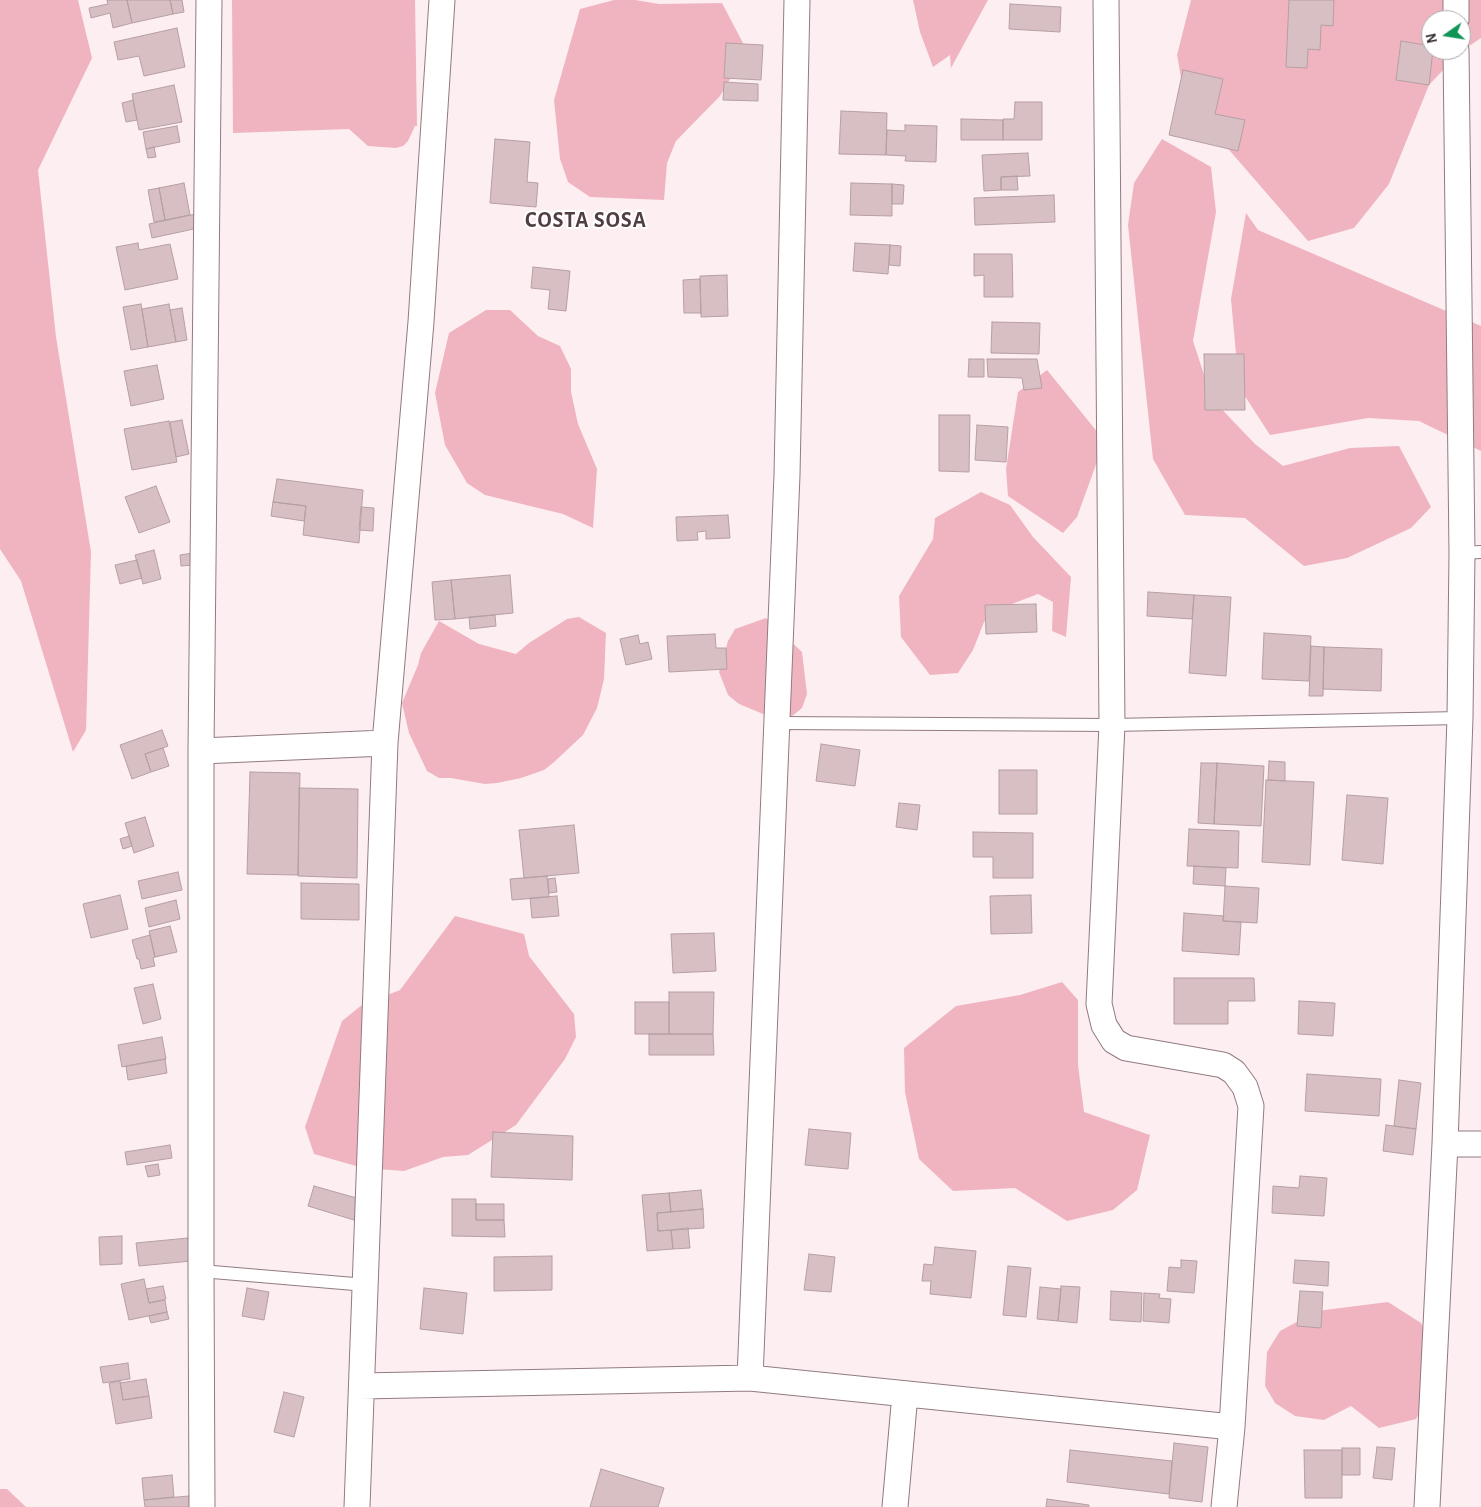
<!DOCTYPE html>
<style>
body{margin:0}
#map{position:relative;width:1481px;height:1507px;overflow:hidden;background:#fdeef1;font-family:"Alegreya Sans",sans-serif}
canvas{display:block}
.north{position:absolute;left:1421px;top:10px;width:50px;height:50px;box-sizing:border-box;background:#fff;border:1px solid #adaaab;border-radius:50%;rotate:257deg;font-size:14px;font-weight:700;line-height:20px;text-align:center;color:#332a2c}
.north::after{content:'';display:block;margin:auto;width:18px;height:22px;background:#0f9555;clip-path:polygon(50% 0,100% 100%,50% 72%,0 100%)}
</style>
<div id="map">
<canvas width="1481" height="1507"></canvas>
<div class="north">N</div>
</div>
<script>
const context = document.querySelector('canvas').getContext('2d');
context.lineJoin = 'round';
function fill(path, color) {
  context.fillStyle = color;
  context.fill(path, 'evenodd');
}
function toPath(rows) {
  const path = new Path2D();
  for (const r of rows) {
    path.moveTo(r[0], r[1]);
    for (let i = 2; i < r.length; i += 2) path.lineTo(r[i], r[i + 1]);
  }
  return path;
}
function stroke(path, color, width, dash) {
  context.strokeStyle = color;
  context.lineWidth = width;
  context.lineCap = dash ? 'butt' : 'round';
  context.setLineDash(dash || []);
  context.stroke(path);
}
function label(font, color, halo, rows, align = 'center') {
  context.font = font + ' "Alegreya Sans",sans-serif';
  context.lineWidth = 4;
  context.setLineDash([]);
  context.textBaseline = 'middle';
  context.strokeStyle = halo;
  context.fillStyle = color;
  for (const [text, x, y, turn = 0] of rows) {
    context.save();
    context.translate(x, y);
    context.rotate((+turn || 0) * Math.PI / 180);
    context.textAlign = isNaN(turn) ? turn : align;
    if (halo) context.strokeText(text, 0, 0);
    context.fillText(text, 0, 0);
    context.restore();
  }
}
fill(toPath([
 [0,0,78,0,92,58,38,170,56,337,91,552,86,730,73,752,21,581,0,549],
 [232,0,415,0,417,126,415,126,408,141,403,146,396,148,368,146,349,129,233,133],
 [614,0,635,0,659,4,722,3,743,43,733,74,720,96,676,141,667,163,664,200,590,197,568,182,560,159,554,100,580,9],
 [913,0,988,0,951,68,950,55,933,67,920,32],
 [1191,0,1481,0,1481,38,1459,53,1429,85,1389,184,1354,228,1308,241,1185,99,1177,55],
 [1431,20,1461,20,1461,50,1431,50],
 [1162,139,1211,167,1216,212,1193,341,1212,399,1255,444,1283,466,1350,448,1399,446,1431,507,1411,528,1347,558,1304,566,1245,518,1185,515,1153,459,1128,225,1134,183],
 [1246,213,1258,230,1481,326,1481,451,1419,421,1368,418,1270,435,1239,387,1231,299],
 [486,310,510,310,538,336,560,346,571,369,571,392,578,424,597,469,593,528,563,514,485,495,467,483,445,445,435,393,449,333],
 [1047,370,1099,434,1102,448,1077,517,1063,533,1008,496,1006,469,1018,392],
 [981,492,1010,505,1033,537,1071,577,1066,637,1052,631,1053,602,1038,594,1004,607,984,622,973,650,958,673,930,675,901,637,899,596,933,539,935,518],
 [579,617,606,633,604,679,597,708,583,735,553,763,544,770,521,778,497,783,485,784,451,778,439,778,427,771,409,733,402,703,418,665,421,653,439,621,479,644,516,654,529,643,567,619],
 [766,618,802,652,807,694,802,708,785,722,792,732,768,716,739,704,728,695,719,672,728,641,735,629],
 [455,916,524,934,529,956,574,1014,576,1037,565,1059,516,1125,468,1155,443,1157,404,1171,363,1168,314,1154,305,1127,342,1021,362,1005,400,990],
 [1062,982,1078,1000,1078,1065,1084,1112,1150,1135,1137,1190,1113,1210,1067,1221,1015,1188,953,1191,919,1159,905,1092,904,1048,956,1006,1020,995],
 [1388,1302,1421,1323,1441,1370,1416,1419,1379,1428,1351,1406,1324,1420,1295,1416,1275,1403,1265,1386,1267,1352,1280,1331,1317,1311],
 [0,1489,7,1489,26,1507,0,1507]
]), '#efb4c0');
const building = toPath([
 [107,0,127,0,132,23,113,28,110,13,91,18,89,8,108,4,107,0],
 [127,0,170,0,173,14,132,23,127,0],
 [170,0,182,0,184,12,173,14,170,0],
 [1289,0,1334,0,1333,26,1321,25,1320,50,1308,49,1307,68,1286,67,1289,0],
 [1010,4,1061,7,1060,32,1009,29,1010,4],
 [177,28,185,67,144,76,139,56,118,60,114,42,177,28],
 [1401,41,1431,46,1431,50,1433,50,1429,85,1396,80,1401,41],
 [726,43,763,45,761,80,724,78,726,43],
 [1183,70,1223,79,1215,114,1245,120,1238,151,1169,135,1183,70],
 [724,82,758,84,758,101,723,100,724,82],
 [174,85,182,122,139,130,132,94,174,85],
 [133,100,137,120,126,122,122,103,133,100],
 [1015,102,1042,102,1042,140,1003,140,1003,119,1014,119,1015,102],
 [841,111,887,113,886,155,839,154,841,111],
 [961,119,1003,120,1003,140,961,140,961,119],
 [905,125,937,126,936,162,905,161,906,156,886,155,887,130,905,131,905,125],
 [177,126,180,142,146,149,143,132,177,126],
 [495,139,530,142,527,182,538,183,536,207,490,203,495,139],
 [154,147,156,157,148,158,146,149,154,147],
 [1028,153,1030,176,1001,177,1001,190,984,191,982,155,1028,153],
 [1017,176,1018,190,1001,190,1001,177,1017,176],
 [184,183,190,215,165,220,159,188,184,183],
 [851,183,892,184,892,216,850,215,851,183],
 [892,184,904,185,903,204,892,204,892,184],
 [159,188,165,220,154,222,148,190,159,188],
 [1054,195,1055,222,975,225,974,198,1054,195],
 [200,213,203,227,152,238,149,224,200,213],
 [138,243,139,250,170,244,178,279,125,290,116,247,138,243],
 [855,243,890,245,888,274,853,271,855,243],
 [890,245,901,246,900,266,889,265,890,245],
 [974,254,1012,254,1013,297,984,297,984,275,974,276,974,254],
 [533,267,570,271,566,311,548,309,550,290,531,288,533,267],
 [727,275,728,316,701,317,700,276,727,275],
 [700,279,701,313,684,313,683,280,700,279],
 [141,304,148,347,131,350,123,307,141,304],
 [169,304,176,342,148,347,142,309,169,304],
 [182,308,187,340,176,342,170,310,182,308],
 [992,322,1040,323,1039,354,991,353,992,322],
 [1204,354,1244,354,1245,410,1205,410,1204,354],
 [969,359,984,359,984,377,968,377,969,359],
 [987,359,1037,359,1042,388,1024,390,1022,378,988,377,987,359],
 [157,365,164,399,131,406,124,371,157,365],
 [939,415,970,415,969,472,939,471,939,415],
 [182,420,189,454,176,457,170,422,182,420],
 [169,421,177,462,132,470,124,429,169,421],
 [977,425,1008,427,1006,462,975,460,977,425],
 [277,479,363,490,359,543,303,535,306,506,273,502,277,479],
 [156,486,170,522,139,533,125,497,156,486],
 [273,502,306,506,304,521,271,516,273,502],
 [361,507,374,508,373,531,359,530,361,507],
 [728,515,730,538,706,539,706,531,697,532,698,540,677,541,676,517,728,515],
 [154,550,161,579,143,584,135,555,154,550],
 [193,553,194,565,181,566,180,555,193,553],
 [137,560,142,578,120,584,115,565,137,560],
 [510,575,513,613,455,619,451,580,510,575],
 [451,580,455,619,435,620,432,582,451,580],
 [1148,592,1194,595,1192,619,1147,616,1148,592],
 [1194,595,1231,597,1226,676,1189,673,1194,595],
 [1036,604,1037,632,986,634,985,605,1036,604],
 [495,615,496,626,470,629,469,617,495,615],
 [1264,633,1311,636,1309,681,1262,679,1264,633],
 [715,634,716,648,726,648,727,669,669,672,667,636,715,634],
 [638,635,640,644,648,642,652,659,626,665,620,639,638,635],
 [1311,646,1324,647,1323,696,1309,696,1311,646],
 [1324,647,1382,649,1381,691,1323,689,1324,647],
 [162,730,168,746,145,754,151,772,132,779,120,745,162,730],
 [821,744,860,750,855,786,816,781,821,744],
 [163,748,169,766,151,772,145,754,163,748],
 [1269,761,1285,762,1285,781,1268,780,1269,761],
 [1201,763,1217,763,1214,824,1198,823,1201,763],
 [1217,763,1264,766,1261,826,1214,824,1217,763],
 [999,770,1037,770,1037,814,999,814,999,770],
 [250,772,300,773,298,875,247,874,250,772],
 [1266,780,1314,782,1310,865,1262,862,1266,780],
 [299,788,358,789,357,878,298,876,299,788],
 [1347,795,1388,798,1383,864,1342,860,1347,795],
 [899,803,920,805,917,830,896,827,899,803],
 [145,817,154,846,134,853,125,823,145,817],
 [574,825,579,873,524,878,519,830,574,825],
 [1189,829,1239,831,1238,868,1187,866,1189,829],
 [973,832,1033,833,1033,878,993,878,993,857,973,857,973,832],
 [129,836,132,846,123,849,120,839,129,836],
 [1194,866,1226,868,1225,886,1193,884,1194,866],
 [178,872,182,890,142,899,138,881,178,872],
 [547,876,549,897,512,900,510,879,547,876],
 [555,878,557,892,549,893,548,879,555,878],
 [301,883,359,884,359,920,301,919,301,883],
 [1225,886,1259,888,1257,923,1223,921,1225,886],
 [120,895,128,929,91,938,83,904,120,895],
 [1031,895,1032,933,991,934,990,896,1031,895],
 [557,896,559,916,532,918,530,898,557,896],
 [176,900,180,919,149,927,145,908,176,900],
 [1184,913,1224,916,1223,921,1241,922,1239,955,1182,951,1184,913],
 [170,926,177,952,155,957,149,931,170,926],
 [714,933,716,971,673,973,671,934,714,933],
 [150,935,155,957,153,958,155,966,141,969,139,959,137,959,132,940,150,935],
 [1174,978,1254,978,1255,1001,1228,1001,1228,1024,1174,1024,1174,978],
 [153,984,161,1019,143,1024,134,988,153,984],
 [669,992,714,992,713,1034,669,1034,669,992],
 [1299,1001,1335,1003,1333,1036,1298,1034,1299,1001],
 [635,1002,669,1002,669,1034,635,1034,635,1002],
 [649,1034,713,1034,714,1055,649,1055,649,1034],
 [162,1037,166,1059,122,1067,118,1045,162,1037],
 [165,1059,167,1073,128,1080,126,1066,165,1059],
 [1307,1074,1381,1079,1379,1116,1305,1111,1307,1074],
 [1399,1080,1421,1083,1416,1129,1394,1126,1399,1080],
 [1386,1125,1416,1129,1413,1155,1383,1151,1386,1125],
 [809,1129,851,1133,848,1169,805,1165,809,1129],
 [493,1132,573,1136,572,1180,491,1177,493,1132],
 [170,1145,172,1158,127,1165,125,1152,170,1145],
 [158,1164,160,1175,148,1177,145,1166,158,1164],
 [1300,1176,1327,1178,1324,1216,1272,1213,1273,1186,1299,1188,1300,1176],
 [314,1186,360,1199,354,1220,308,1206,314,1186],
 [701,1190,703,1209,671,1212,669,1193,701,1190],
 [669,1193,671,1212,657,1213,658,1231,671,1230,673,1249,647,1251,642,1195,669,1193],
 [452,1199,476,1199,476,1220,504,1220,505,1237,452,1236,452,1199],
 [476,1204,504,1204,504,1220,476,1220,476,1204],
 [703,1209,704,1228,658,1231,657,1213,703,1209],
 [688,1228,690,1248,673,1249,671,1230,688,1228],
 [122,1236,122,1264,100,1265,99,1237,122,1236],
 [188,1238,191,1261,139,1266,136,1243,188,1238],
 [935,1247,976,1251,971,1298,930,1294,931,1281,922,1281,924,1264,933,1265,935,1247],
 [809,1254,835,1257,831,1292,804,1290,809,1254],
 [552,1256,552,1290,494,1291,494,1257,552,1256],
 [1181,1260,1197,1261,1194,1293,1167,1291,1169,1267,1181,1268,1181,1260],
 [1295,1260,1329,1262,1328,1286,1293,1283,1295,1260],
 [1008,1266,1031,1268,1026,1317,1003,1315,1008,1266],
 [144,1279,149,1303,165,1300,167,1312,129,1320,121,1284,144,1279],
 [163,1286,166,1299,149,1303,146,1289,163,1286],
 [1061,1286,1080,1287,1077,1323,1058,1321,1061,1286],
 [1040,1287,1061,1289,1058,1321,1037,1319,1040,1287],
 [247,1288,269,1292,264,1320,242,1316,247,1288],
 [424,1288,467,1293,463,1334,420,1329,424,1288],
 [1111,1291,1142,1293,1141,1322,1110,1320,1111,1291],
 [1300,1291,1323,1292,1321,1328,1297,1326,1300,1291],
 [1144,1293,1160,1294,1159,1298,1171,1299,1169,1323,1143,1321,1144,1293],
 [167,1312,169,1319,151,1323,149,1316,167,1312],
 [128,1363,130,1379,103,1383,100,1367,128,1363],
 [146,1379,149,1396,123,1400,120,1383,146,1379],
 [120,1381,123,1400,149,1396,152,1418,116,1424,109,1383,120,1381],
 [284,1392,304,1397,294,1437,274,1432,284,1392],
 [1174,1443,1208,1447,1202,1502,1169,1498,1174,1443],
 [1377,1447,1395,1448,1392,1480,1373,1478,1377,1447],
 [1342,1448,1360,1448,1360,1475,1342,1475,1342,1448],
 [1070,1450,1172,1461,1169,1494,1067,1482,1070,1450],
 [1304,1450,1342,1450,1342,1498,1305,1498,1304,1450],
 [601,1469,664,1488,658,1507,590,1507,601,1469],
 [172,1475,174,1497,144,1500,142,1478,172,1475],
 [189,1496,190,1507,145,1507,144,1500,189,1496],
 [1047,1499,1089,1505,1089,1507,1046,1507,1047,1499]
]);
fill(building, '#d7bfc4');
stroke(building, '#b69fa4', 1);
const service = toPath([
 [1462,553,1481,552],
 [777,723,1112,725,1460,718],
 [201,1271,366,1285]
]);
const minor = toPath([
 [1106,0,1112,725,1099,1004,1104,1025,1114,1041,1126,1048,1223,1065,1234,1072,1245,1087,1251,1106,1232,1427,1224,1507],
 [1456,0,1456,20],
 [201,751,385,743],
 [1445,1144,1481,1144],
 [750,1378,787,475,797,0],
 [362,1386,750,1378,1232,1427],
 [202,1507,201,1271,201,751,209,0],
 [357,1507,385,743,421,322,442,0],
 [895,1507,905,1394],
 [1427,1507,1445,1144,1460,718,1462,553,1456,50]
]);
stroke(service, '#927b80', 14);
stroke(minor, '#927b80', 27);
stroke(service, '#fff', 12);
stroke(minor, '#fff', 25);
context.letterSpacing = '1px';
label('bold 22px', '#513e42', '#fff', [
 ["COSTA SOSA",586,220]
]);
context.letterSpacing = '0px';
</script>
